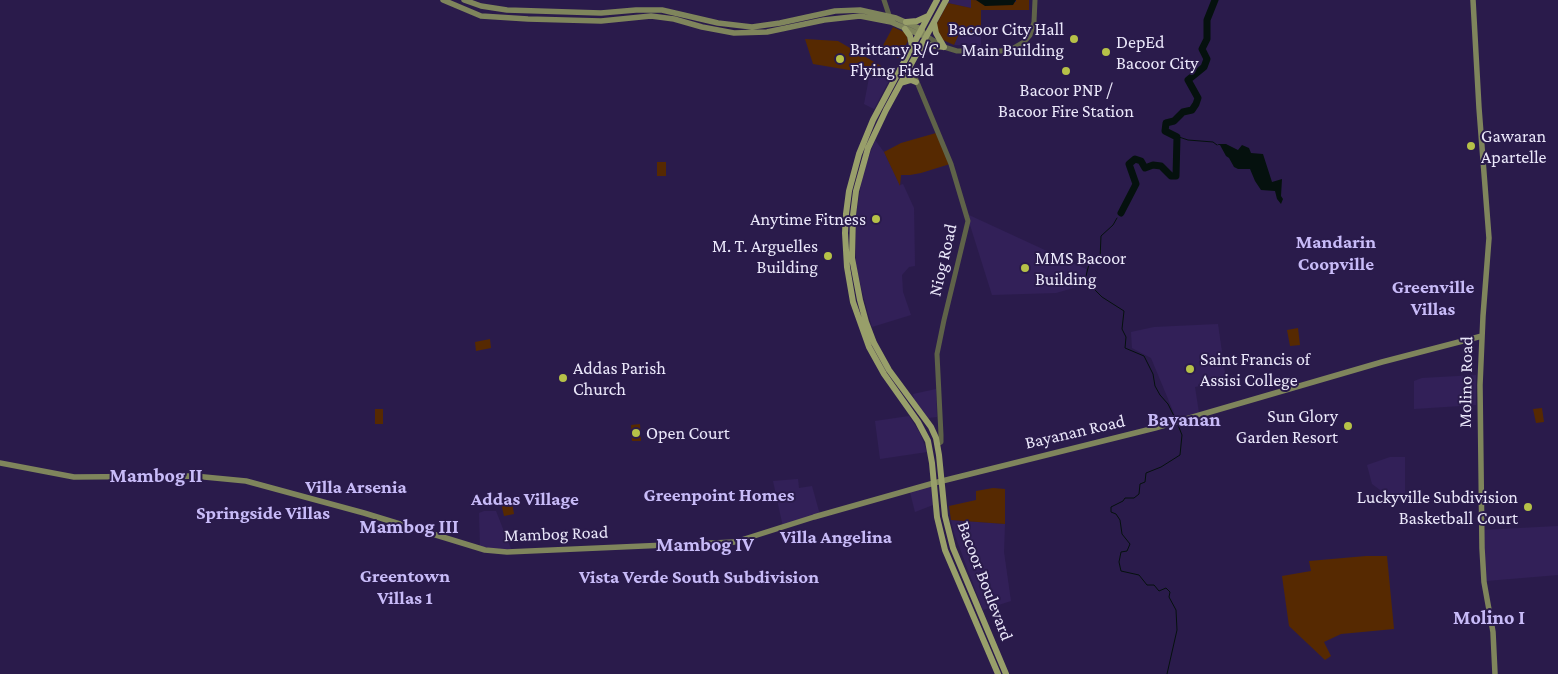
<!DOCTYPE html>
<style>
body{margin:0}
canvas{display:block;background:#2a1b4b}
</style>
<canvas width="1558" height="674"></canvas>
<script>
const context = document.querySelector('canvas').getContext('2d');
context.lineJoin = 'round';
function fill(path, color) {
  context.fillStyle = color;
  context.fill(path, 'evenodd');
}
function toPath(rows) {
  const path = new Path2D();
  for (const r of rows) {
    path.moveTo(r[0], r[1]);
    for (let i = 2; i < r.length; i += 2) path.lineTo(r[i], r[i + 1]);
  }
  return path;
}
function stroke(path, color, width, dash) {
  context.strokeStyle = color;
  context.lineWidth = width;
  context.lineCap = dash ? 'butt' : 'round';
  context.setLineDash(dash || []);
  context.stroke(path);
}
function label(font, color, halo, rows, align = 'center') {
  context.font = font + ' "Crimson Pro",serif';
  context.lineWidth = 4;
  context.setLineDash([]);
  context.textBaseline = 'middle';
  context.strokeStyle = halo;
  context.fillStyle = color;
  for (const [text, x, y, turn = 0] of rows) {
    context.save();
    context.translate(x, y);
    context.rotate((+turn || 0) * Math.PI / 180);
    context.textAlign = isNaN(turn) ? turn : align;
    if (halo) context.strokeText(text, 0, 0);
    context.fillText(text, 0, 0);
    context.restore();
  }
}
fill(toPath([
 [950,0,971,0,971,8,948,3],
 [959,32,981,32,981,46,954,45],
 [895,69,874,109,864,104,869,78,887,73,888,70],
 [875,140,884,152,900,185,903,184,914,208,915,266,909,267,902,275,903,292,911,315,872,327,864,299,856,266,856,215,863,173],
 [969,215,1086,269,1087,284,1056,293,992,295,970,225],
 [1218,324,1226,380,1195,387,1199,413,1176,418,1151,358,1132,348,1131,332,1154,327],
 [1476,375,1476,405,1414,409,1414,381,1422,378],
 [936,389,937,417,928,418,914,399,913,394],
 [909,416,920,433,927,452,880,459,875,421],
 [1390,457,1405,457,1405,493,1391,496,1387,495,1372,484,1367,465],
 [798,479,799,488,812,486,820,515,783,527,773,481],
 [931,486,933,505,915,512,910,492],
 [484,511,496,511,511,549,503,550,480,547,479,513],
 [951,520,1005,524,1004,552,1011,601,983,610,954,533],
 [1558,526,1558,575,1486,581,1482,530]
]), '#322058');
fill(toPath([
 [971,0,1016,2,1016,0,1029,0,1029,10,981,10,981,32,960,32,954,45,943,40,935,27,948,3,971,8],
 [893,27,906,33,908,41,898,58,881,49],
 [805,39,838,41,888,70,879,75,813,64],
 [936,133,950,164,921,173,910,175,901,175,900,186,884,152,901,143],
 [657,162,666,162,666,176,657,176],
 [1298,328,1300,345,1290,346,1287,330],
 [490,339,491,348,476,351,475,342],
 [1542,408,1544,422,1536,423,1533,409],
 [375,409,383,409,383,424,375,424],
 [640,424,641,441,632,441,631,425],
 [993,488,1005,489,1005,524,951,520,949,506,976,500,976,491],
 [511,497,514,514,504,516,500,499],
 [1366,556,1387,556,1394,629,1341,634,1324,642,1331,656,1325,660,1289,626,1282,576,1311,571,1309,561]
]), '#562901');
fill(toPath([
 [976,0,1016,0,1013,5,985,6],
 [1219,144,1226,144,1238,150,1242,145,1249,148,1251,153,1263,154,1272,182,1282,179,1281,196,1283,199,1281,204,1277,199,1275,191,1261,190,1255,181,1250,169,1238,169,1234,167,1229,158,1226,156,1220,145,1217,145]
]), '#05110e');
stroke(toPath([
 [1176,136,1188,140,1213,142,1217,145],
 [1117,218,1113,225,1101,236,1100,259,1089,264,1086,276,1087,282,1102,297,1124,311,1122,329,1126,337,1125,348,1144,356,1153,374,1155,386,1160,395,1168,404,1175,418],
 [1167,674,1177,630,1176,610,1169,597,1170,592,1166,588,1159,591,1154,585,1147,585,1139,575,1121,571,1119,562,1121,552,1127,551,1130,544,1122,534,1120,520,1116,514,1111,512,1111,507,1123,501,1125,498,1134,498,1139,494,1140,484,1145,482,1146,473,1161,467,1180,455,1182,435,1178,425]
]), '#05110e', 1);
stroke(toPath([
 [1121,213,1136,184,1129,164,1135,159,1141,161,1145,168,1153,165,1161,166,1171,176,1176,176,1177,137,1165,131,1166,123,1174,121,1183,112,1192,110,1196,104,1198,98,1188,80,1204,67,1207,59,1202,49,1207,39,1207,20,1215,0]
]), '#05110e', 7);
stroke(toPath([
 [884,0,890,18],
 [926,36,944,47,957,51,1001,51,1012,49,1024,42,1030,35,1034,22,1035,0],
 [907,67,912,70,951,164,968,221,944,320,937,354,941,435,941,442,937,444]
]), '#5f6349', 5);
stroke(toPath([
 [443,0,481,16,528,19,601,21,651,16,674,19,702,27,734,33,767,32,824,20,860,16,891,22,921,35],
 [464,0,481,6,507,10,601,13,636,10,662,10,718,23,752,27,780,23,835,11,860,10,896,18,921,29,923,32],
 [1473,0,1479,108,1489,238,1483,316,1480,385,1482,548,1484,582,1493,632,1495,674],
 [0,463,74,477,194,476,246,481,364,513,485,550,507,552,735,542,814,517,934,483,1155,428,1382,362,1482,336]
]), '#7f855c', 5.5);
stroke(toPath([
 [937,0,873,120,859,154,849,191,846,214,845,233,847,267,853,302,869,347,884,374,918,422,928,441,932,463,937,517,945,550,998,674],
 [946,0,886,110,868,148,856,191,853,215,852,258,860,300,866,322,874,343,889,370,931,427,936,438,939,455,945,516,953,548,1006,674],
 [906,22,917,21,928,16],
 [934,23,936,33,944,47],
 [905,29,910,36,912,46],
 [919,51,929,45,944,47],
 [901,83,911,80,916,82]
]), '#989f6a', 6);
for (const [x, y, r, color] of [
 [1074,39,5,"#b6c148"],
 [1106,52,5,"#b6c148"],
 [840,59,5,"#b6c148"],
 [1066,71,5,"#b6c148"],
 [1471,146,5,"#b6c148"],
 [876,219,5,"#b6c148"],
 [828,256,5,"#b6c148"],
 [1025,268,5,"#b6c148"],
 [1190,369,5,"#b6c148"],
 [563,378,5,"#b6c148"],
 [1348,426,5,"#b6c148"],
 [636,433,5,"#b6c148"],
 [1528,507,5,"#b6c148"]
]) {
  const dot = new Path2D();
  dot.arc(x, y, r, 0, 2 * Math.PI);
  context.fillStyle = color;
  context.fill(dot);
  stroke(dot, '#2a1b4b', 2);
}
label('18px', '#eae7fa', '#2a1b4b', [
 ["Bacoor City Hall",1064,29,"right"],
 ["Main Building",1064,50,"right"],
 ["DepEd",1116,42],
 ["Bacoor City",1116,63],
 ["Brittany R/C",850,49],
 ["Flying Field",850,70],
 ["Bacoor PNP /",1066,90,"center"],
 ["Bacoor Fire Station",1066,111,"center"],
 ["Gawaran",1481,136],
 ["Apartelle",1481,157],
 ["Anytime Fitness",866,219,"right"],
 ["M. T. Arguelles",818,246,"right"],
 ["Building",818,267,"right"],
 ["MMS Bacoor",1035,258],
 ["Building",1035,279],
 ["Saint Francis of",1200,359],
 ["Assisi College",1200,380],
 ["Addas Parish",573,368],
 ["Church",573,389],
 ["Sun Glory",1338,416,"right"],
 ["Garden Resort",1338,437,"right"],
 ["Open Court",646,433],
 ["Luckyville Subdivision",1518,497,"right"],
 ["Basketball Court",1518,518,"right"]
], 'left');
label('18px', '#eae7fa', '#2a1b4b', [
 ["Niog Road",943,260,-77],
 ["Molino Road",1466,382,-89],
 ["Bayanan Road",1075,432,-13],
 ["Mambog Road",556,534,-2],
 ["Bacoor Boulevard",985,581,69]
]);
label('bold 19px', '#c8bbf8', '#2a1b4b', [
 ["Mandarin",1336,242],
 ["Coopville",1336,264],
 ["Greenville",1433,287],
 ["Villas",1433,309],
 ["Villa Arsenia",356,487],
 ["Greenpoint Homes",719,495],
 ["Addas Village",525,499],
 ["Springside Villas",263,513],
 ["Villa Angelina",836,537],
 ["Greentown",405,576],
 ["Villas 1",405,598],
 ["Vista Verde South Subdivision",699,577]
]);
label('bold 20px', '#c8bbf8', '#2a1b4b', [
 ["Bayanan",1184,420],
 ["Mambog II",156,476],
 ["Mambog III",409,527],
 ["Mambog IV",705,545],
 ["Molino I",1489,618]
]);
</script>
